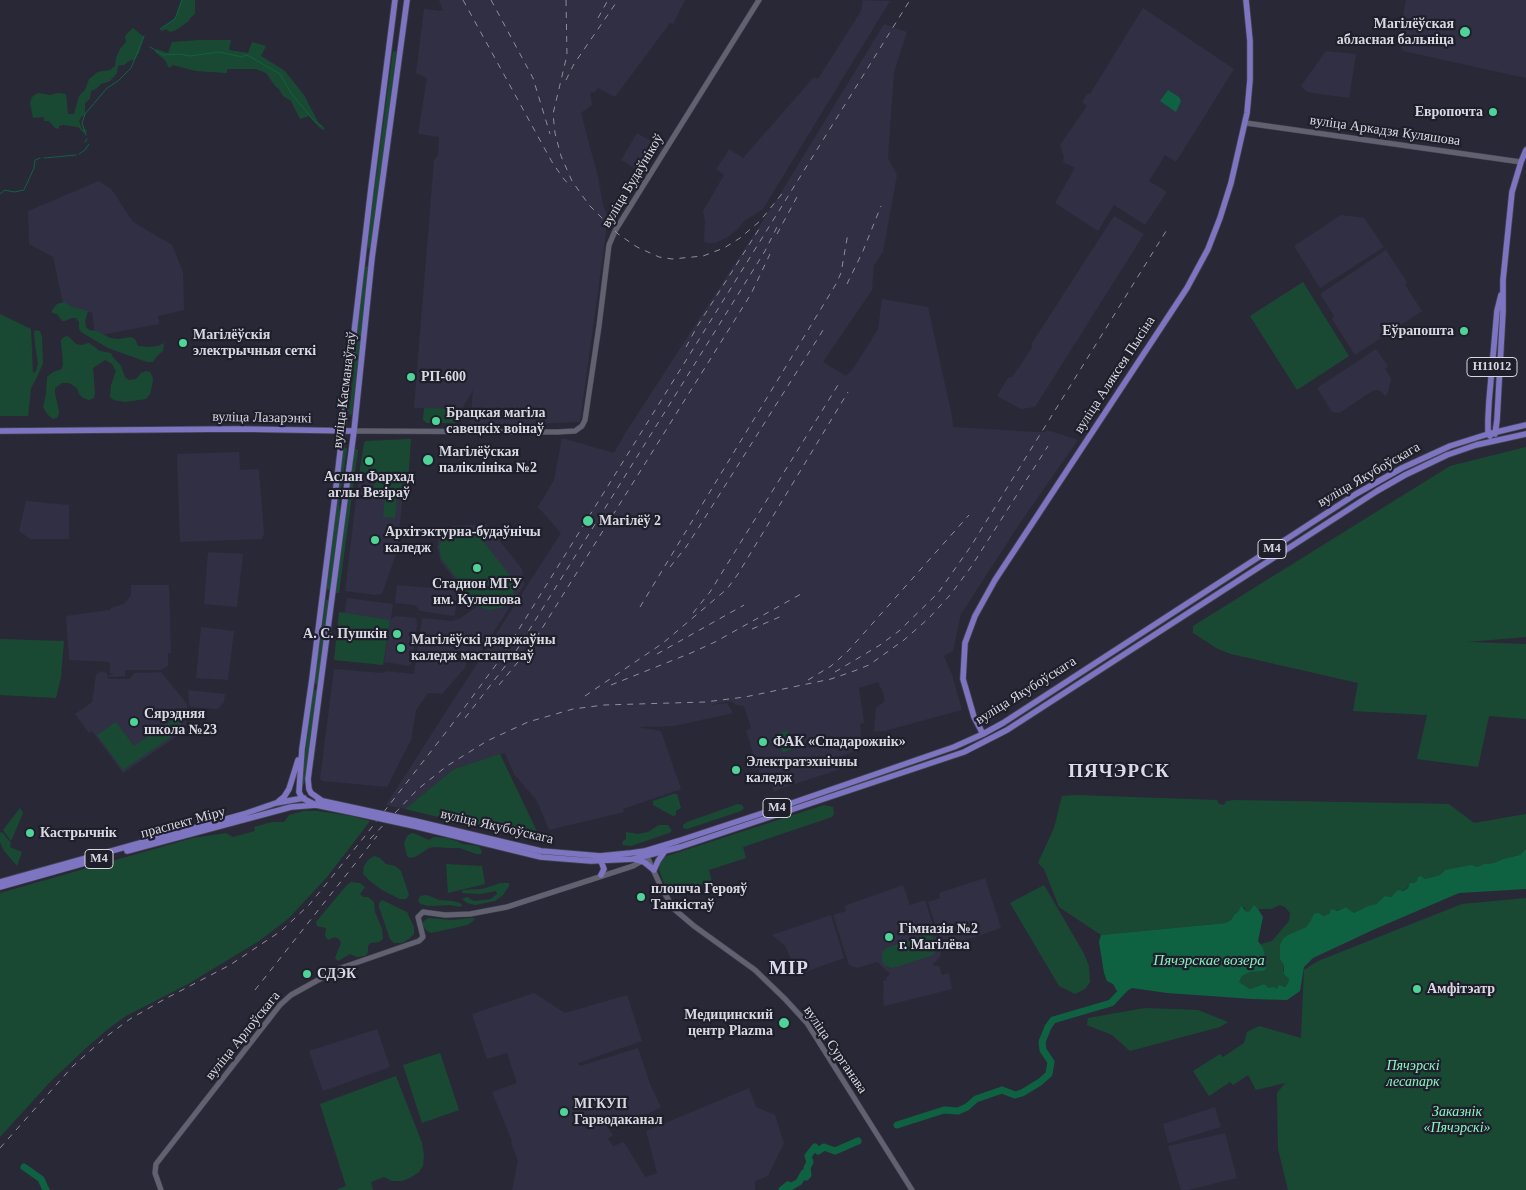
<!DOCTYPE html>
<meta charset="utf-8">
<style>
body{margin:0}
canvas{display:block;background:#292836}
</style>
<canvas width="1526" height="1190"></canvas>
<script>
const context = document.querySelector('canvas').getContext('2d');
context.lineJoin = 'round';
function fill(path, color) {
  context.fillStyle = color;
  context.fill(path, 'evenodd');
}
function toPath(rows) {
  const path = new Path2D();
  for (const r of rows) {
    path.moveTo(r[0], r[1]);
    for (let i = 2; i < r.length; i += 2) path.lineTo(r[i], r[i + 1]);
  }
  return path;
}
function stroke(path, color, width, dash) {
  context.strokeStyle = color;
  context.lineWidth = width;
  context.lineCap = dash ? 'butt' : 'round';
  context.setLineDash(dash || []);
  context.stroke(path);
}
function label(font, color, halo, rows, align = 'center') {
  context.font = font + ' Georgia,serif';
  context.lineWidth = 4.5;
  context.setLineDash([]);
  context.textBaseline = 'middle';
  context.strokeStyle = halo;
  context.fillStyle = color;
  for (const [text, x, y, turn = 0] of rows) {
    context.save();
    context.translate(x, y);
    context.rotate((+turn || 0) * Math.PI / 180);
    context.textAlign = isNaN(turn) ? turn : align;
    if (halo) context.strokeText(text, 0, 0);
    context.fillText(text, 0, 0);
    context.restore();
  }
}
fill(toPath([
 [439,0,685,0,673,24,670,23,615,97,598,88,595,92,590,93,592,105,581,113,598,177,603,205,610,222,607,225,580,422,470,426,473,390,463,407,460,409,414,408,434,160,438,155,439,137,418,134,427,78,416,73,424,9,443,11],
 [863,0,890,1,763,209,744,221,738,229,726,238,715,243,707,243,704,242,705,221,703,211,724,175,716,169,725,156,729,149,743,158,814,77,818,79,861,11],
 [1406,0,1526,0,1526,78,1403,51,1400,46,1406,18,1403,16],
 [1143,8,1234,69,1176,162,1165,155,1149,181,1167,192,1145,225,1114,205,1098,231,1055,203,1075,168,1063,162,1064,157,1060,145,1087,106,1082,102,1088,93,1090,94],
 [884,24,907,32,894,72,888,158,897,175,883,252,874,265,872,290,823,362,846,376,853,369,878,329,882,299,928,307,952,416,953,427,1036,432,1045,432,1047,430,1078,440,1022,520,961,614,953,651,944,656,952,675,962,710,884,731,874,732,876,708,885,701,883,693,878,682,859,688,864,723,860,724,861,737,864,748,839,757,843,768,774,791,771,782,763,784,746,731,751,728,744,706,736,705,731,701,707,705,727,703,733,713,674,726,638,727,661,731,681,789,623,809,624,812,549,830,537,801,514,774,505,753,454,769,405,809,386,805,561,533,538,507,554,480,562,438,614,453,626,432,782,191],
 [1326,51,1356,54,1349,98,1307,92,1301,86],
 [637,133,659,146,643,173,621,160],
 [99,181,112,190,133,222,172,245,183,272,184,310,158,316,159,324,95,336,92,312,65,313,53,257,29,244,28,211],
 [1341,215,1364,218,1384,247,1320,288,1294,246],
 [1114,216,1144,234,1035,407,1021,409,997,396,1008,378,1013,376,1032,348,1032,343],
 [1386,250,1407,282,1405,285,1422,311,1355,355,1332,319,1334,316,1320,294],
 [1376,349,1388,366,1385,369,1391,378,1388,393,1385,396,1381,391,1374,390,1339,413,1332,412,1317,388],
 [239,452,240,470,259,469,264,534,262,539,180,542,177,454],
 [375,469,405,476,397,551,382,594,377,594,376,595,345,591,359,475],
 [26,501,69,505,69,539,30,539,19,531],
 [486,524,522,569,524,585,475,661,468,657,465,668,442,694,428,693,416,710,411,740,387,787,323,781,320,779,334,669,383,673,386,671,414,674,422,618,452,621,459,619,476,607,441,562,437,547,438,541,441,535,452,526],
 [208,552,243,554,237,607,204,604],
 [131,585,169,585,171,653,168,653,168,666,161,670,125,670,125,676,109,677,109,675,113,674,113,673,110,673,110,662,69,660,66,616,110,610,111,608,124,604,131,595],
 [397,585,455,590,457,592,455,615,454,616,420,611,415,605,395,603],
 [347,598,393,604,391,619,396,616,416,618,417,624,412,663,408,666,384,662,390,620,344,614],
 [201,627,234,631,228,680,196,678],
 [101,671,107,673,108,679,129,679,134,673,161,672,187,704,186,730,123,773,92,731,89,733,75,714,92,702,96,675],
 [188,690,225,694,224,702,218,709,191,707,189,703],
 [985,878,1001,928,943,948,928,902,940,898,939,893],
 [903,885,910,905,925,900,940,948,941,955,938,959,932,965,939,966,942,975,949,973,952,989,884,1006,883,992,884,991,883,981,887,980,886,978,890,974,877,962,857,968,849,965,833,915,846,911,844,906],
 [831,915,844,958,805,972,796,969,785,946,772,935],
 [534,993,565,1013,627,995,642,1041,578,1063,580,1066,638,1048,650,1084,661,1107,650,1113,610,1124,602,1119,613,1135,608,1139,613,1146,624,1142,645,1177,657,1173,646,1131,749,1088,756,1107,775,1115,784,1143,768,1176,755,1181,755,1190,512,1190,518,1161,511,1142,512,1141,492,1092,517,1083,507,1053,487,1059,472,1014],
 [377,1029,390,1067,323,1091,309,1051],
 [1215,1107,1221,1127,1168,1143,1163,1124],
 [1225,1133,1237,1178,1188,1190,1181,1190,1168,1146]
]), '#302f43');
fill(toPath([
 [181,0,195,0,195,14,190,18,189,21,176,30,170,32,166,29,162,31,160,30,176,17],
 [133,28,144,37,139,53,135,59,129,61,124,65,121,65,118,66,117,73,110,81,101,84,96,89,91,91,90,99,85,103,85,115,82,116,79,121,82,129,85,129,87,132,84,133,78,127,63,125,59,126,59,129,55,128,49,121,44,121,44,117,33,118,30,103,32,97,38,93,50,95,58,93,66,94,68,114,74,114,79,96,85,90,89,79,98,72,110,70,115,66,116,58,120,49,126,42,125,36],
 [200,40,231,40,229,50,248,53,252,42,266,46,261,56,285,71,304,95,319,124,325,128,323,130,320,128,309,116,300,119,291,101,283,96,279,89,275,86,266,73,256,69,227,69,227,73,196,71,173,65,169,68,165,60,155,52,156,49,168,53,172,42],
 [393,51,396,52,396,53,378,195,371,247,369,248,367,246],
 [368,266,369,267,352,415,349,414,354,371,353,363,364,269,365,267],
 [1303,282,1349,356,1297,390,1250,316],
 [64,302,73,307,88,311,85,321,86,327,89,330,97,331,110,338,119,339,131,337,135,339,138,346,148,347,158,346,164,343,163,351,157,356,153,362,147,362,108,348,81,332,79,329,79,322,76,318,71,318,65,321,62,321,57,314,52,313,52,310,57,304],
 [0,314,31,329,33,373,36,371,38,363,35,344,34,333,35,330,40,331,42,337,43,363,37,377,31,388,28,416,0,416],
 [68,336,76,344,81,345,89,343,100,351,111,353,112,356,121,366,125,377,129,380,136,379,141,373,146,371,150,372,153,378,152,386,150,394,146,399,125,402,114,400,110,397,111,385,116,371,112,364,105,360,93,368,95,393,94,398,89,400,83,398,79,394,77,388,69,383,62,383,55,388,55,394,59,411,58,417,53,419,48,415,43,407,46,394,47,377,53,372,62,369,63,364,61,340,64,337],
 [463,407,456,423,427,423,423,420,424,408,460,409],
 [411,439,407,495,374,490,375,469,359,475,364,443,366,441],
 [1526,447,1526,637,1467,642,1526,644,1526,719,1489,716,1478,767,1417,759,1427,715,1353,711,1358,683,1231,654,1218,649,1193,633,1193,626,1450,466],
 [344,448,347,448,339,504,340,513,330,589,328,590,326,589],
 [354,448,358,450,339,593,337,593,335,592],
 [385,496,397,497,395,518,383,517],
 [458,527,464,527,475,531,512,578,514,590,513,596,506,605,501,608,489,610,478,606,441,558,439,547,443,536,448,531],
 [326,599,329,601,318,684,314,684],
 [339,612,390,620,383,665,334,660],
 [0,639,64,641,61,677,56,698,0,695],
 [313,690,317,690,304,785,302,784,304,764],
 [176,717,184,728,123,770,97,735,116,722,134,746],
 [787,730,794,748,783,753,775,735],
 [500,754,542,842,405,809,454,769],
 [673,794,677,794,681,808,676,811,676,815,673,816,653,805,653,801],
 [1077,795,1217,800,1219,804,1224,805,1226,801,1235,800,1449,804,1474,823,1526,814,1526,849,1520,855,1503,859,1494,863,1484,864,1477,867,1445,870,1440,875,1425,879,1421,876,1417,881,1402,891,1391,897,1385,896,1376,904,1368,906,1354,913,1346,907,1311,920,1306,927,1288,935,1280,959,1284,965,1283,970,1289,979,1288,983,1284,987,1277,990,1269,988,1264,984,1250,989,1239,982,1242,976,1250,972,1263,971,1266,960,1261,944,1272,941,1289,921,1290,913,1285,907,1280,905,1271,909,1258,909,1254,906,1250,912,1247,912,1244,907,1234,915,1231,920,1226,923,1101,935,1059,907,1044,869,1038,863,1054,828,1062,796],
 [738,804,742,805,744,808,741,811,687,829,683,828,683,825,687,822],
 [824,805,833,807,834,814,832,817,743,847,746,858,709,870,712,882,669,896,659,870,661,858],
 [20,808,23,813,11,841,3,830],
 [304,811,317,811,351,816,370,821,327,877,289,918,259,941,188,984,126,1016,108,1029,86,1048,50,1082,0,1137,0,893,193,838,226,833,233,837,255,831,254,827,272,822,284,822,289,815],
 [659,825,668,825,672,831,669,833,631,846,623,845,622,842,626,839,626,832,638,834,648,832],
 [2,832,11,843,10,847,22,852,17,866,4,851,0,842,0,833],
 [413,833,429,840,434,837,446,838,457,841,462,844,479,846,482,852,481,854,476,854,460,848,449,848,434,847,429,848,415,857,410,858,407,856,404,843,408,835],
 [374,856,380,858,386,864,395,866,401,871,409,895,406,899,400,899,382,890,370,881,363,874,364,866,368,860],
 [446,864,482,866,485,884,448,893],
 [351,882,360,883,365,887,360,894,363,897,368,897,374,902,375,912,382,929,383,939,379,942,370,943,368,946,368,952,365,956,357,957,350,954,338,961,335,958,341,943,339,939,334,937,328,940,325,936,326,928,317,926,316,922,346,886],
 [501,883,509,883,509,886,503,895,495,901,475,905,467,903,462,899,467,897,474,901,491,899,497,894,496,891,480,894,462,893,463,890,482,889],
 [1044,885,1083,952,1089,966,1090,982,1085,989,1075,994,1059,986,1010,903],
 [427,895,439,900,453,901,462,904,461,907,450,905,428,906,421,904,418,901,420,896],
 [1526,898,1526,1190,1288,1190,1278,1149,1277,1093,1285,1083,1256,1090,1248,1075,1233,1085,1230,1082,1209,1096,1193,1071,1220,1054,1223,1057,1244,1043,1247,1032,1259,1026,1301,1038,1304,970,1318,961,1462,904],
 [382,900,407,912,414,927,414,934,409,939,402,943,394,943,390,939,379,907,379,903],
 [428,918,452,920,472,918,475,919,472,922,467,925,431,933,427,931,423,926,423,922],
 [924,935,931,936,936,941,937,947,934,954,931,956,893,968,886,966,883,964,882,961,882,953,886,948],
 [1145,1008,1198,1010,1228,1022,1220,1027,1130,1051,1112,1035,1087,1025,1088,1018],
 [440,1053,459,1110,422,1123,403,1065],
 [396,1076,422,1143,424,1155,423,1166,419,1172,410,1178,402,1181,392,1181,384,1177,371,1182,373,1190,336,1190,346,1186,320,1104]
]), '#1a4933');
fill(toPath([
 [1168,90,1179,97,1181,101,1176,112,1160,101],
 [1526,849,1526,889,1459,893,1375,929,1313,958,1304,967,1300,991,1287,1000,1253,999,1167,993,1132,988,1123,993,1117,991,1113,984,1107,981,1104,973,1099,942,1101,935,1226,923,1231,920,1234,915,1239,911,1241,906,1247,912,1250,911,1254,905,1258,909,1263,917,1258,941,1263,948,1266,960,1266,969,1263,971,1250,972,1242,976,1239,982,1250,989,1264,984,1269,988,1274,987,1277,989,1279,985,1285,987,1288,983,1289,979,1284,974,1284,965,1280,959,1280,945,1283,939,1288,935,1306,927,1311,920,1314,914,1319,913,1323,916,1330,913,1331,909,1337,911,1346,907,1354,913,1368,906,1376,904,1385,896,1391,897,1398,890,1403,891,1408,888,1410,883,1414,883,1417,881,1418,877,1421,876,1425,879,1440,875,1445,870,1472,865,1477,867,1484,864,1494,863,1503,859,1520,855]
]), '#0f6241');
stroke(toPath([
 [160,29,175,19,182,0],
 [150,47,163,55,180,54,190,56,219,52,242,57,245,55,249,56,280,74,291,93,315,122,322,126],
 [86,135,82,123,85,114,107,88,118,81,131,68,144,36],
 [85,142,87,139],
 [79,154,85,150,89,144],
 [44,158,76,155],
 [0,194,5,190,14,192,24,190,34,168,35,160,40,158]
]), '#0f6241', 1);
stroke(toPath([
 [897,1125,944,1110,958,1111,967,1107,976,1099,1002,1090,1015,1095,1022,1093,1040,1082,1049,1074,1051,1062,1043,1050,1042,1042,1048,1027,1053,1020,1111,1003,1127,986],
 [24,1167,41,1179,46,1190],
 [782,1190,788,1185,790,1187,799,1182,804,1173,806,1177,808,1175,807,1168,810,1162,808,1156,815,1147,818,1151,824,1147,835,1151,858,1141]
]), '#0f6241', 7);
const secondary = toPath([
 [1246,123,1521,162],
 [354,431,557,432,575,431,582,426,585,420,599,326,609,245,615,231,656,165,759,0],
 [645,852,662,889,674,909,694,926,755,970,785,999,807,1023,912,1190],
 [161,1190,155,1173,156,1164,280,1005,291,995,338,969,419,941,423,937,418,917,423,912,445,915,470,914,507,907,633,866,642,861]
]);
const primary = toPath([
 [0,431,239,429,354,431],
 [1495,434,1497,420,1503,311,1503,280,1512,192,1521,162,1526,150],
 [1490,436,1488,434,1488,420,1489,401,1497,311,1501,295],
 [983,734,974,717,963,679,965,643,975,616,995,580,1187,288,1208,249,1220,218,1231,183,1247,113,1250,80,1250,41,1246,0],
 [318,800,355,808],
 [321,800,311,793,309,789,308,779,354,431,372,258,407,0],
 [279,801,284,797,289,789,298,760],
 [316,805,302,798,299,792,302,749,312,679,334,504,371,188,395,0],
 [415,821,541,851,600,856,631,853,645,851,678,841,769,811,954,747,983,734,1003,723,1356,494,1402,468,1450,446,1488,434,1526,425],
 [414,826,541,857,591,861,633,859,680,847,964,752,1007,730,1377,491,1405,475,1447,455,1476,445,1526,434],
 [127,851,291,807,316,805,355,813],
 [634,859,644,862,654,870,658,861,665,851],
 [601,875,604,869,601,861],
 [0,882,244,814,276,803,304,798],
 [0,887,92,861]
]);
stroke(secondary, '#454550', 6);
stroke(primary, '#454550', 7);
stroke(secondary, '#626171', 5);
stroke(primary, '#7e75c2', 5.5);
stroke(toPath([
 [463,0,552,162,563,178,571,187],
 [491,0,533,78,550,134],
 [566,0,567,55,553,114,555,133,561,156,572,181,589,205,618,234,637,247,659,257,672,259,703,256,724,248,740,238,760,221,785,190],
 [598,18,608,0],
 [566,80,574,64,618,0],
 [777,234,798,195],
 [847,284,863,251,881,206],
 [686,347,698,325,761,226],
 [670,567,686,547,699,527,825,327],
 [640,607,836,284,841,273,848,233],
 [693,613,710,592,838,385],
 [752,629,784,615],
 [657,654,744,605],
 [835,672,880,645,899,631,938,593,971,546,1168,228],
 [808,680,831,666,848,651,969,515],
 [499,685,531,646,751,294,770,254],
 [611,685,691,653,715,642,801,594],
 [585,696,663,643,727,589,738,574,848,392],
 [465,718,513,656,765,251,777,227],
 [370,839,418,789,447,766,487,741,528,722,573,709,604,705,705,702,745,697,831,679,854,671,869,665,904,640,929,618,951,594,971,567,1048,446],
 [255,990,377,836],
 [0,1148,73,1066,107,1036,130,1019,163,1000,230,965,281,931,309,905,365,836,450,727,501,658,910,0]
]), '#8f8f9a', 1, [6, 6]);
const primaryBridge = toPath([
 [355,808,415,821],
 [355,813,414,826]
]);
stroke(primaryBridge, '#454550', 7, []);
stroke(primaryBridge, '#7e75c2', 5.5);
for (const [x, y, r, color] of [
 [1465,32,6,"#4fd398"],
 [1493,112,5,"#4fd398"],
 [1464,331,5,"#4fd398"],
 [183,343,5,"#4fd398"],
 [411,377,5,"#4fd398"],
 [436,421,5,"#4fd398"],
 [428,460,6,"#4fd398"],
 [369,461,5,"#4fd398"],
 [588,521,6,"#4fd398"],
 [375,540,5,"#4fd398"],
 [477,568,5,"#4fd398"],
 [397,634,5,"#4fd398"],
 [401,648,5,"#4fd398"],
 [134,722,5,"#4fd398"],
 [763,742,5,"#4fd398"],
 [736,770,5,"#4fd398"],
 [30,833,5,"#4fd398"],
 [641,897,5,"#4fd398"],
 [889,937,5,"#4fd398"],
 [307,974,5,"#4fd398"],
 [1417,989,5,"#4fd398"],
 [784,1023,6,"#4fd398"],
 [564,1112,5,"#4fd398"]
]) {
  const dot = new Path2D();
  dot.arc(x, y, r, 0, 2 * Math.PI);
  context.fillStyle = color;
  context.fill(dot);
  stroke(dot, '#1f1f2c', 2);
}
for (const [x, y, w] of [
 [1492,367,50],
 [1272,549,28],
 [777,808,28],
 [99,859,28]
]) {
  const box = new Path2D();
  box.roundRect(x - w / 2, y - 9.5, w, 19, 4);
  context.fillStyle = '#1f1f2c';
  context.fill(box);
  stroke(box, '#d8d8e1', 1);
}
label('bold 12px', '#d8d8e1', null, [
 ["Н11012",1492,367],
 ["М4",1272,549],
 ["М4",777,808],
 ["М4",99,859]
]);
label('bold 14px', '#d8d8e1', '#1f1f2c', [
 ["Магілёўская",1454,24,"right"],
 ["абласная бальніца",1454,40,"right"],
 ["Европочта",1483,112,"right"],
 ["Еўрапошта",1454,331,"right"],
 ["Магілёўскія",193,335],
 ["электрычныя сеткі",193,351],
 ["РП-600",421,377],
 ["Брацкая магіла",446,413],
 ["савецкіх воінаў",446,429],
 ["Магілёўская",439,452],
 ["паліклініка №2",439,468],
 ["Аслан Фархад",369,477,"center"],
 ["аглы Везіраў",369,493,"center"],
 ["Магілёў 2",599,521],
 ["Архітэктурна-будаўнічы",385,532],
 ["каледж",385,548],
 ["Стадион МГУ",477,584,"center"],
 ["им. Кулешова",477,600,"center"],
 ["А. С. Пушкін",387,634,"right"],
 ["Магілёўскі дзяржаўны",411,640],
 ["каледж мастацтваў",411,656],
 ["Сярэдняя",144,714],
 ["школа №23",144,730],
 ["ФАК «Спадарожнік»",773,742],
 ["Электратэхнічны",746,762],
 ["каледж",746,778],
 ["Кастрычнік",40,833],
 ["плошча Герояў",651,889],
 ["Танкістаў",651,905],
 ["Гімназія №2",899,929],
 ["г. Магілёва",899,945],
 ["СДЭК",317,974],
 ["Амфітэатр",1427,989],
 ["Медицинский",773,1015,"right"],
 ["центр Plazma",773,1031,"right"],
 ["МГКУП",574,1104],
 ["Гарводаканал",574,1120]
], 'left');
label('14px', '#d8d8e1', '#1f1f2c', [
 ["вуліца Аркадзя Куляшова",1385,131,8],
 ["вуліца Будаўнікоў",633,181,-59],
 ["вуліца Аляксея Пысіна",1115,375,-57],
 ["вуліца Касманаўтаў",345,390,-83],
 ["вуліца Лазарэнкі",262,418,1],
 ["вуліца Якубоўскага",1369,475,-30],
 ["вуліца Якубоўскага",1026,691,-32],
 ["праспект Міру",183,823,-15],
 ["вуліца Якубоўскага",497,827,13],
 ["вуліца Арлоўскага",243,1036,-51],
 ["вуліца Сурганава",835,1050,56]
]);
label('italic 14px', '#8cf4c0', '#1f1f2c', [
 ["Пячэрскі",1413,1066],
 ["лесапарк",1413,1082],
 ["Заказнік",1457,1112],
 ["«Пячэрскі»",1457,1128]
]);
label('italic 15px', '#86eeba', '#1f1f2c', [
 ["Пячэрскае возера",1209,961]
]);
context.letterSpacing = '1px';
label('bold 19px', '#dadaec', '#1f1f2c', [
 ["ПЯЧЭРСК",1119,772],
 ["МІР",789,969]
]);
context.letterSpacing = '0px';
</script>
